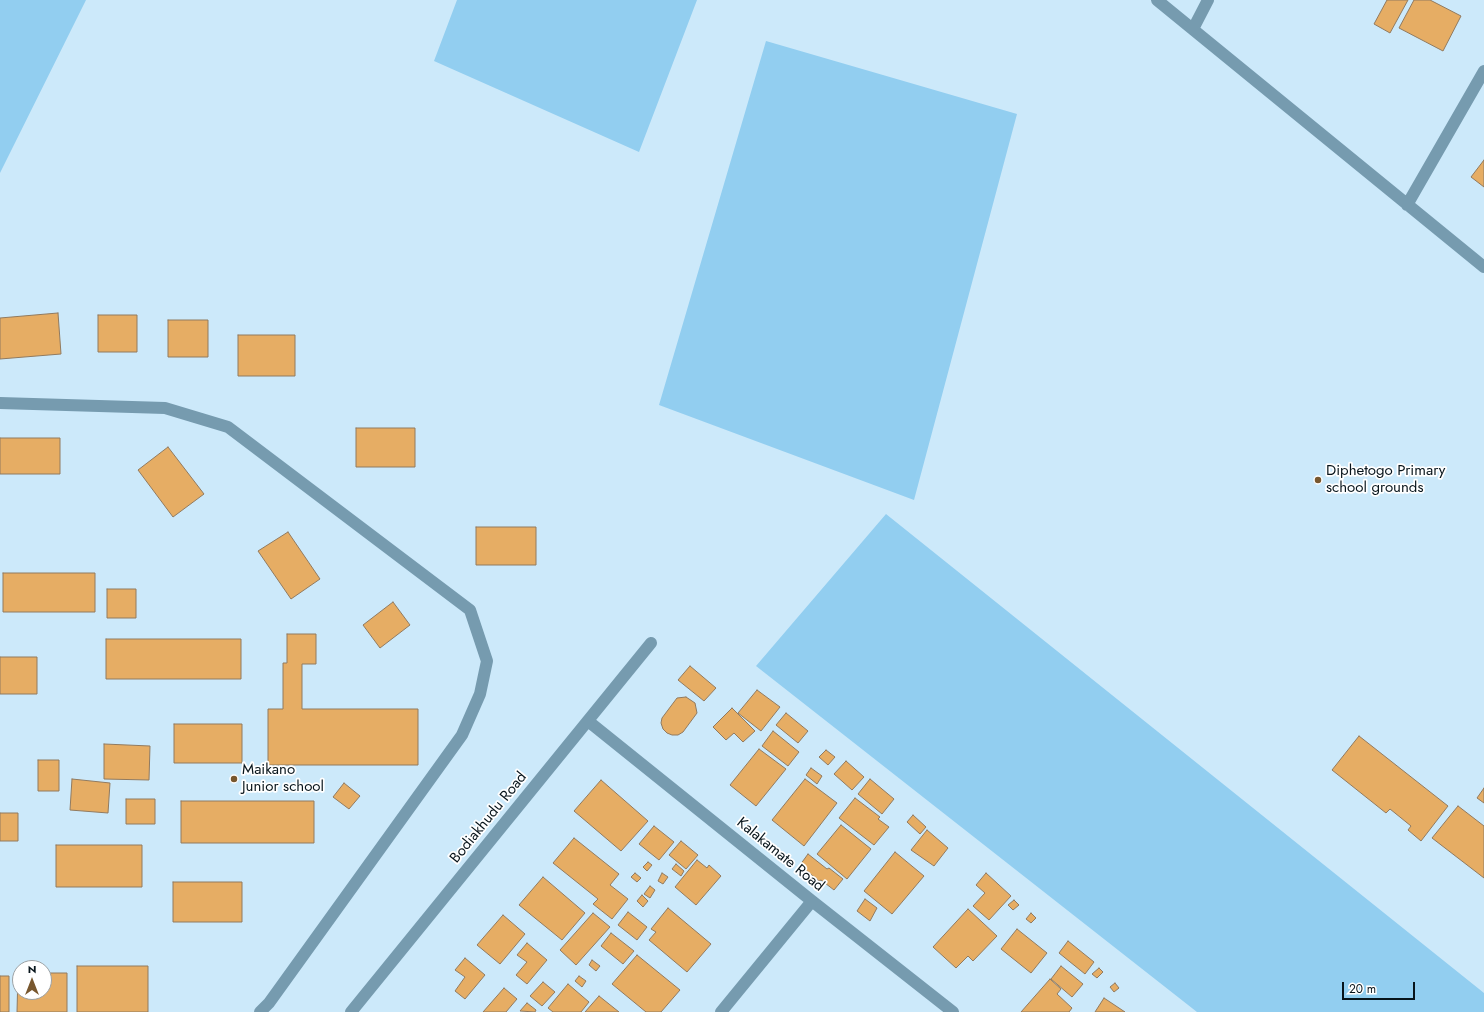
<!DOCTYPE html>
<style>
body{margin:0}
#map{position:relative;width:1484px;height:1012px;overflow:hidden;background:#cce9fa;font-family:Jost,sans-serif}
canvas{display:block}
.north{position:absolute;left:12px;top:960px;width:40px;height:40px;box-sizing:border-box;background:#fff;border:1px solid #9ca1a4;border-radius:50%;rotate:0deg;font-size:11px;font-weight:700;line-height:16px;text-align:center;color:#07141b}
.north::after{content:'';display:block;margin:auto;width:14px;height:18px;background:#78572e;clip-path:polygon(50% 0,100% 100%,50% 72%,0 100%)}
.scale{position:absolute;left:1342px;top:982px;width:73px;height:18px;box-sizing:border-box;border:2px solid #07141b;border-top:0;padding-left:5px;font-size:12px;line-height:14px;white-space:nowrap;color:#07141b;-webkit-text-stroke:3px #fff;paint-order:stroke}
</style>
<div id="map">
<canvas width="1484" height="1012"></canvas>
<div class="north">N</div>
<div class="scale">20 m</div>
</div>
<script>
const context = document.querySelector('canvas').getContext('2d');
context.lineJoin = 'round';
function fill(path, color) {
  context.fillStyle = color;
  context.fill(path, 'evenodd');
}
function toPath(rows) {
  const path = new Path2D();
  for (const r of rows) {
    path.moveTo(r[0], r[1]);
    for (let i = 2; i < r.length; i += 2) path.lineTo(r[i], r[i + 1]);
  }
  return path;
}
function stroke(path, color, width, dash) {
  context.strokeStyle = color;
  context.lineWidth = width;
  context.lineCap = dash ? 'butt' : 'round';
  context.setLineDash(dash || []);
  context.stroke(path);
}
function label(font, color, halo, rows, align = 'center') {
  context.font = font + ' Jost,sans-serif';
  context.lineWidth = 3.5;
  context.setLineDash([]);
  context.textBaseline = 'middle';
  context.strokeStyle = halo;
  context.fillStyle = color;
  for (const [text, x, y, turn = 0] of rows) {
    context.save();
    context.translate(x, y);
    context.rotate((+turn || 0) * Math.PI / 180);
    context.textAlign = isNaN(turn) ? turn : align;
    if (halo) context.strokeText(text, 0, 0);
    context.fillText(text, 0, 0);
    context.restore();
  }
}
fill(toPath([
 [0,0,86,0,0,173],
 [457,0,697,0,639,152,434,61],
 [766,41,1017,114,914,500,659,405],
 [886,514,1484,993,1484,1012,1197,1012,756,666]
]), '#92cef0');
const building = toPath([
 [1387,0,1408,0,1390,33,1374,24,1387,0],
 [1414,0,1430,0,1461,16,1443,51,1399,28,1414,0],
 [1484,160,1484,187,1471,177,1484,160],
 [58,313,61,354,0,359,0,318,58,313],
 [98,315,137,315,137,352,98,352,98,315],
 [168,320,208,320,208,357,168,357,168,320],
 [238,335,295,335,295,376,238,376,238,335],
 [356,428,415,428,415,467,356,467,356,428],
 [0,438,60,438,60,474,0,474,0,438],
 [168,447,204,494,173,517,138,470,168,447],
 [476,527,536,527,536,565,476,565,476,527],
 [288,532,320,579,291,599,258,551,288,532],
 [3,573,95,573,95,612,3,612,3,573],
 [107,589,136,589,136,618,107,618,107,589],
 [393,602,410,625,380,648,363,625,393,602],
 [287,634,316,634,316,664,302,664,302,709,418,709,418,765,268,765,268,709,283,709,283,663,287,663,287,634],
 [106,639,241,639,241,679,106,679,106,639],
 [0,657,37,657,37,694,0,694,0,657],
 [690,666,716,688,704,701,678,680,690,666],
 [757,690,780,707,761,731,738,713,757,690],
 [686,697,695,703,697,713,683,732,678,735,672,735,667,733,663,729,661,723,662,718,677,698,686,697],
 [732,708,755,731,743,742,734,733,726,740,713,727,732,708],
 [786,713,808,731,798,743,776,725,786,713],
 [174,724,242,724,242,763,174,763,174,724],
 [773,731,799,752,788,766,762,746,773,731],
 [1359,736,1448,806,1421,841,1408,830,1411,826,1390,809,1386,813,1332,770,1359,736],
 [104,744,150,746,149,780,104,779,104,744],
 [759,749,786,769,756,806,730,785,759,749],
 [826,750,835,757,828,765,819,757,826,750],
 [38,760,59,760,59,791,38,791,38,760],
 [846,761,864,777,852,790,834,774,846,761],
 [811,768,822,776,817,784,806,775,811,768],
 [72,779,110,783,108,813,70,810,72,779],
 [805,779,837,803,804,846,772,820,805,779],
 [870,779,894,799,882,814,858,794,870,779],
 [601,780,648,821,621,851,574,811,601,780],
 [344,783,360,796,349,809,333,797,344,783],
 [1484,788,1484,803,1477,798,1484,788],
 [855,798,880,817,878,819,889,827,874,845,839,818,855,798],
 [126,799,155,799,155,824,126,824,126,799],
 [181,801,314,801,314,843,181,843,181,801],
 [1458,806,1484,826,1484,878,1432,838,1458,806],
 [0,813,18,813,18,841,0,841,0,813],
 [913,815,926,827,920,834,907,822,913,815],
 [841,825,871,849,847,879,817,854,841,825],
 [654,826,674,842,659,860,639,844,654,826],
 [927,830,948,848,934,866,911,850,927,830],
 [574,838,619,874,610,885,628,899,612,919,593,904,598,899,553,863,574,838],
 [681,841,698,855,686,869,669,855,681,841],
 [56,845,142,845,142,887,56,887,56,845],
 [895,852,924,876,892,914,864,891,895,852],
 [808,854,827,869,829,868,843,879,834,890,821,880,819,881,800,865,808,854],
 [697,860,707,868,709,865,721,876,696,905,675,887,697,860],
 [648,862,652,865,647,871,643,867,648,862],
 [676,864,684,871,681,876,672,869,676,864],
 [635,873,641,878,637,882,631,877,635,873],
 [662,873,668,877,663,884,658,881,662,873],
 [986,873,1011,896,989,920,973,906,985,893,976,885,986,873],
 [543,877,585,913,562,940,519,905,543,877],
 [173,882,242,882,242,922,173,922,173,882],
 [650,886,655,890,650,898,644,894,650,886],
 [642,895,648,901,643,907,637,901,642,895],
 [865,899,877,908,870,921,857,911,865,899],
 [1014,900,1019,905,1013,910,1008,905,1014,900],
 [668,908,711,944,687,972,649,940,656,932,651,929,668,908],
 [968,909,997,936,973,961,968,956,956,968,933,947,968,909],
 [628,912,647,927,637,940,618,925,628,912],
 [593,913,610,927,576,965,560,950,593,913],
 [1031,913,1036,918,1031,923,1026,919,1031,913],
 [503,915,525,934,500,964,477,945,503,915],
 [1017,929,1047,953,1031,973,1001,949,1017,929],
 [611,933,634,951,623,964,601,946,611,933],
 [1068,941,1094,962,1085,974,1059,953,1068,941],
 [527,943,547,960,527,984,516,975,527,962,517,955,527,943],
 [637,955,680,990,661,1012,646,1012,612,984,637,955],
 [465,958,485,975,465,999,455,991,465,977,455,970,465,958],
 [592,960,600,966,596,971,589,965,592,960],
 [77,966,148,966,148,1012,77,1012,77,966],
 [1061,966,1083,984,1072,997,1051,979,1061,966],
 [1099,968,1103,972,1097,978,1092,974,1099,968],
 [18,972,20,972,20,992,44,992,44,973,67,973,67,1012,17,1012,18,972],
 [0,976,9,976,9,1012,0,1012,0,976],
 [579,976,586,981,582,987,575,981,579,976],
 [1050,979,1061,989,1057,994,1072,1008,1069,1012,1021,1012,1050,979],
 [543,982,555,992,542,1006,530,996,543,982],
 [1115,983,1119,988,1114,992,1110,987,1115,983],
 [568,984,589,1002,581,1012,553,1012,548,1008,568,984],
 [504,988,517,999,506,1012,483,1012,504,988],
 [599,996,619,1012,585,1012,599,996],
 [1104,998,1125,1012,1095,1012,1104,998],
 [527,1003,536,1010,535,1012,520,1011,527,1003]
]);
fill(building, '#e6ad64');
stroke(building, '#917a5f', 1);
stroke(toPath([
 [1157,0,1484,267],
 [1193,29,1208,0],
 [1407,205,1484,71],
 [0,403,165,408,228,427,470,610,487,661,480,694,462,735,269,1003,260,1012],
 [588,721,812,901,953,1012],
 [351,1012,651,643],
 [721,1012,812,901]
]), '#769baf', 12);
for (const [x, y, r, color] of [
 [1318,480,4,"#78572e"],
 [234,779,4,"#78572e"]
]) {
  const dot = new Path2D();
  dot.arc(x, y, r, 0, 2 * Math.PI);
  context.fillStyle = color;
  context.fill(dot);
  stroke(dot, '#fff', 1.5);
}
label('15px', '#07141b', '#fff', [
 ["Diphetogo Primary",1326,471],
 ["school grounds",1326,488],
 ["Maikano",242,770],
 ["Junior school",242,787]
], 'left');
label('15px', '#07141b', '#fff', [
 ["Bodiakhudu Road",489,818,-51],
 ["Kalakamate Road",780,855,39]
]);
</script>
